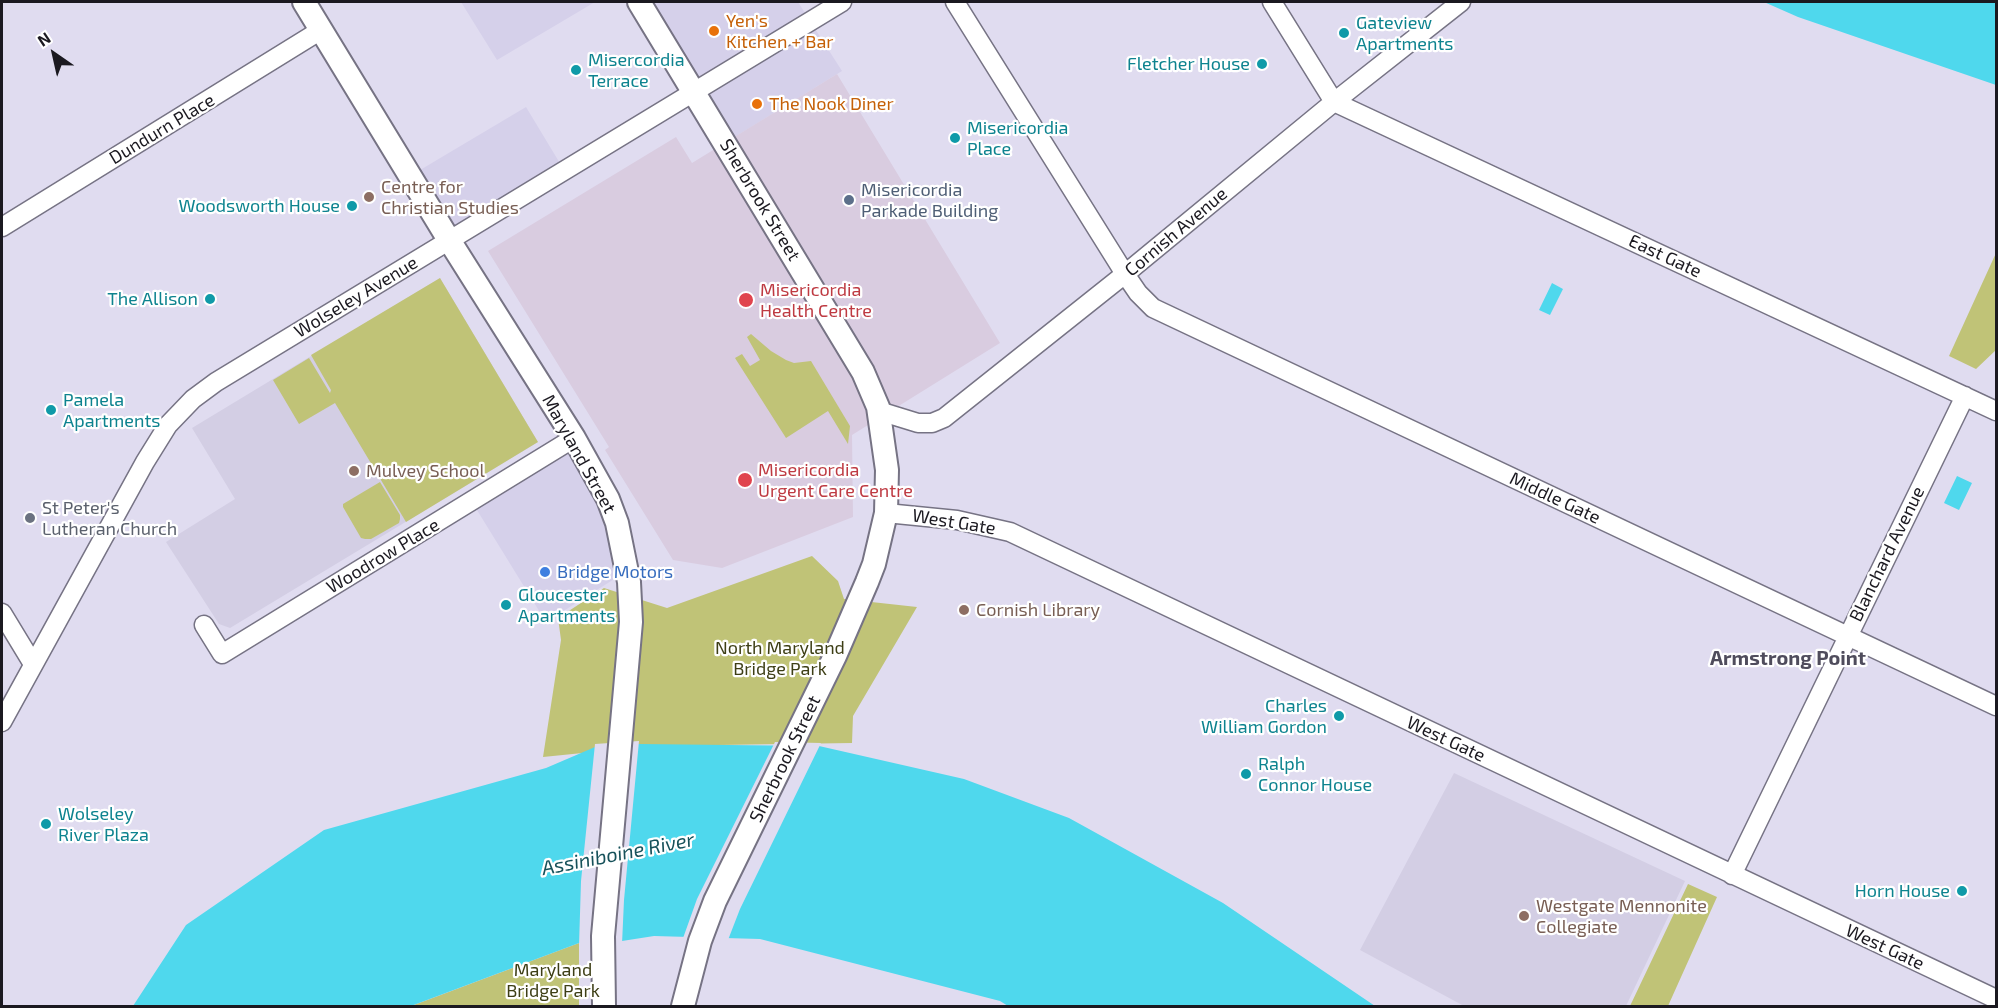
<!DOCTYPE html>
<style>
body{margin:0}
#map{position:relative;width:1998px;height:1008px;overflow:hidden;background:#e0dcf0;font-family:"Exo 2",sans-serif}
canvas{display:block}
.frame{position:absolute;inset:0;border:3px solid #1b1920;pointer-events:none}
.north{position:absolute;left:24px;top:24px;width:60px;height:60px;-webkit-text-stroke:4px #fff;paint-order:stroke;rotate:326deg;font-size:16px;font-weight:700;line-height:24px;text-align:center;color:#1b1920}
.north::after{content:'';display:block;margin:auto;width:21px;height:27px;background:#1b1920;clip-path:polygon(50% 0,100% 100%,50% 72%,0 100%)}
</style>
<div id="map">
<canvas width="1998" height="1008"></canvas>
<div class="frame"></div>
<div class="north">N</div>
</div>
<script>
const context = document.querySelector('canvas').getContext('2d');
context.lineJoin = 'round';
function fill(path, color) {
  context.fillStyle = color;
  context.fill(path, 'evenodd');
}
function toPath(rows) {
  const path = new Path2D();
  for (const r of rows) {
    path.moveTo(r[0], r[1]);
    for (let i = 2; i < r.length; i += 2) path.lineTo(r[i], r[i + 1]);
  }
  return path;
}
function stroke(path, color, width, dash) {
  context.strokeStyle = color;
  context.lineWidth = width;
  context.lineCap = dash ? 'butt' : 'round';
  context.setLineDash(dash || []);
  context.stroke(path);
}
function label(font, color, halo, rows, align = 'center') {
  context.font = font + ' "Exo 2",sans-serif';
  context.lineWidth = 4.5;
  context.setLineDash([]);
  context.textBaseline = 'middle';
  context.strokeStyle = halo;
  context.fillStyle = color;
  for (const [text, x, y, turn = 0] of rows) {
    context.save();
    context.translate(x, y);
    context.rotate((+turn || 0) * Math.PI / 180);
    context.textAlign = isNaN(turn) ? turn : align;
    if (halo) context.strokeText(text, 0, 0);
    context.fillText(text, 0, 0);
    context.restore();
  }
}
fill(toPath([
 [461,2,595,2,497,60],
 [639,2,798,2,842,71,725,143],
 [526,107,564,170,449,240,410,176],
 [574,438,627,571,546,622,472,502]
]), '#d5d0ea');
fill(toPath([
 [440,278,538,442,230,628,219,624,166,542,235,499,192,428],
 [1454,773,1685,881,1626,1006,1464,1006,1360,950]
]), '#d3cee4');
fill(toPath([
 [837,74,1000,343,852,435,853,517,722,568,673,560,605,450,609,447,488,251,676,137,692,163]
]), '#d9cce0');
fill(toPath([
 [1996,253,1996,350,1976,369,1949,356],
 [440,278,538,442,406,522,335,403,299,424,273,380,309,358,330,393,331,390,311,355],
 [751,334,771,351,786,360,794,363,811,361,850,426,848,444,828,411,786,438,735,358,742,354,750,366,760,360,747,337],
 [380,482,400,515,400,519,399,523,371,539,365,539,361,538,343,507,343,504],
 [812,556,838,581,844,599,917,607,853,716,852,743,652,746,543,757,561,640,558,618,604,588,667,608],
 [1688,884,1717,897,1668,1006,1630,1006],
 [579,943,579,1006,411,1006,438,996]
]), '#c0c377');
fill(toPath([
 [1764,2,1996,2,1996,85,1798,17],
 [1552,283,1563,289,1550,315,1539,310],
 [1957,476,1972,483,1959,510,1944,503],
 [639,744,819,746,964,779,1069,818,1223,903,1375,1006,1008,1006,1000,1001,760,939,654,936,622,941,579,943,411,1006,133,1006,186,925,324,830,546,768,595,747]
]), '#4fd8ed');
fill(toPath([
 [639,741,624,900,622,944,579,946,581,881,595,744],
 [775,742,821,743,740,909,728,940,682,941,697,899]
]), '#e0dcf0');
const minor = toPath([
 [955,2,1125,274,1138,293,1153,308,1996,706],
 [1272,2,1334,102,1996,411],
 [2,227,321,30],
 [879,411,918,423,932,423,944,418,1125,274,1334,102,1461,2],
 [886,513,957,520,1010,532,1996,999],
 [2,613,33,664],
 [204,625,222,654,574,438],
 [2,722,145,462,168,425,193,399,216,382,842,2],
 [1732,875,1965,396]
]);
const major = toPath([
 [304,2,449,240,574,438,608,499,617,523,629,582,631,622,603,936,604,1006],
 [639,2,863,372,878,407,887,470,886,513,874,564,867,582,835,656,715,901,700,941,683,1006]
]);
stroke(minor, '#767384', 21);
stroke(major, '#767384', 26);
stroke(minor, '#fff', 18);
stroke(major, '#fff', 22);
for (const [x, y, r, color] of [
 [714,31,6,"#e8710a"],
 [1344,33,6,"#0f9aa8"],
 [1262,64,6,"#0f9aa8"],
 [576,70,6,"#0f9aa8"],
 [757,104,6,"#e8710a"],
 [955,138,6,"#0f9aa8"],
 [369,197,6,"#8d6e63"],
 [849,200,6,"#5c6f8a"],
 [352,206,6,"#0f9aa8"],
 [210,299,6,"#0f9aa8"],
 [746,300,8,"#e0444e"],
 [51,410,6,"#0f9aa8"],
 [354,471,6,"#8d6e63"],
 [745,480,8,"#e0444e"],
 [30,518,6,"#6b7280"],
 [545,572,6,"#3f7fe0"],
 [506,605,6,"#0f9aa8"],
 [964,610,6,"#8d6e63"],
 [1339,716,6,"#0f9aa8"],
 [1246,774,6,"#0f9aa8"],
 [46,824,6,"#0f9aa8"],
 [1962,891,6,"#0f9aa8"],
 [1524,916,6,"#8d6e63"]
]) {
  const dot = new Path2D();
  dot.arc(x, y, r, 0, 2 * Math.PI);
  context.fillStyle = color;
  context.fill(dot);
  stroke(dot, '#fff', 2);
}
label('18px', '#c56008', '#fff', [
 ["Yen's",726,21],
 ["Kitchen + Bar",726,42],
 ["The Nook Diner",769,104]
], 'left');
label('18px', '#0d838f', '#fff', [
 ["Gateview",1356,23],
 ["Apartments",1356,44],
 ["Misercordia",588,60],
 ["Terrace",588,81],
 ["Fletcher House",1250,64,"right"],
 ["Misericordia",967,128],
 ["Place",967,149],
 ["Woodsworth House",340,206,"right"],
 ["The Allison",198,299,"right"],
 ["Pamela",63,400],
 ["Apartments",63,421],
 ["Gloucester",518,595],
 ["Apartments",518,616],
 ["Charles",1327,706,"right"],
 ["William Gordon",1327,727,"right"],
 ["Ralph",1258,764],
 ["Connor House",1258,785],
 ["Wolseley",58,814],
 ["River Plaza",58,835],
 ["Horn House",1950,891,"right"]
], 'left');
label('18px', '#1b1920', '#fff', [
 ["Dundurn Place",162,129,-31],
 ["Sherbrook Street",760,200,59],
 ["Cornish Avenue",1176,232,-40],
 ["East Gate",1665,256,25],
 ["Wolseley Avenue",356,297,-31],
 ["Maryland Street",579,454,61],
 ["Middle Gate",1555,498,25],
 ["West Gate",954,522,9],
 ["Blanchard Avenue",1887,554,-64],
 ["Woodrow Place",383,556,-31],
 ["West Gate",1446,739,25],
 ["Sherbrook Street",785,759,-64],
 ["West Gate",1885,947,25]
]);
label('18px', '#785e54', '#fff', [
 ["Centre for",381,187],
 ["Christian Studies",381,208],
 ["Mulvey School",366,471],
 ["Cornish Library",976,610],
 ["Westgate Mennonite",1536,906],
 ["Collegiate",1536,927]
], 'left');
label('18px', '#4e5e75', '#fff', [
 ["Misericordia",861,190],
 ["Parkade Building",861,211]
], 'left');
label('18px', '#be3a42', '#fff', [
 ["Misericordia",760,290],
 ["Health Centre",760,311],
 ["Misericordia",758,470],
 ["Urgent Care Centre",758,491]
], 'left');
label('18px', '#5b616d', '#fff', [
 ["St Peter's",42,508],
 ["Lutheran Church",42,529]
], 'left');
label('18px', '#366cbe', '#fff', [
 ["Bridge Motors",557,572]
], 'left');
label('18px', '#3d3e15', '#fff', [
 ["North Maryland",780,648],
 ["Bridge Park",780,669],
 ["Maryland",553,970],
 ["Bridge Park",553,991]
]);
label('bold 20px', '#4f4c5c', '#fff', [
 ["Armstrong Point",1788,658]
]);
label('italic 20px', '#16515a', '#fff', [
 ["Assiniboine River",618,854,-11]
]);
</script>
